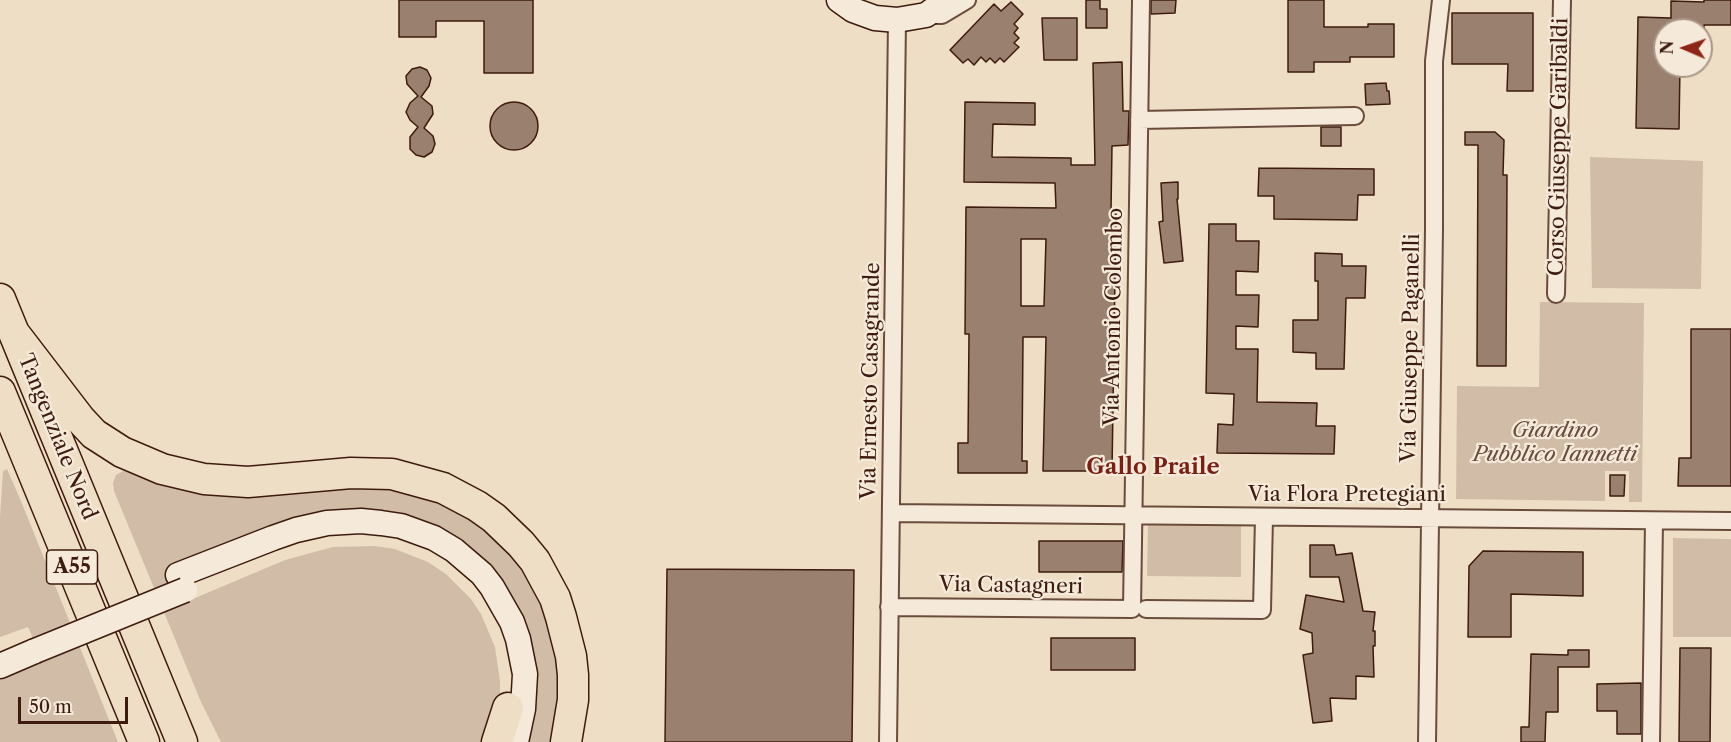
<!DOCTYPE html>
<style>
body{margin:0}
#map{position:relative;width:1731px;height:742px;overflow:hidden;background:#efdec6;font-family:"Libre Caslon Text",serif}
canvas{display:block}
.north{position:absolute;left:1653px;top:18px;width:60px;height:60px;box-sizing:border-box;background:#f5eada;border:2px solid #ab9788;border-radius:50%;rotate:272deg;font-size:16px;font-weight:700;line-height:24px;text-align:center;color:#3d1b0e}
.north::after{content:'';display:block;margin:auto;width:21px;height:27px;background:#8f2418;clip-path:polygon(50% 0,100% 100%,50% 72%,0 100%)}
.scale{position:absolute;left:18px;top:697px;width:110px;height:27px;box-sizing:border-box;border:3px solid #3d1b0e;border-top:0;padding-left:8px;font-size:18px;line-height:21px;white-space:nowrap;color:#3d1b0e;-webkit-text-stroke:4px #f5eada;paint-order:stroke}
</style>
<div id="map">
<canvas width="1731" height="742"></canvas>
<div class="north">N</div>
<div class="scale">50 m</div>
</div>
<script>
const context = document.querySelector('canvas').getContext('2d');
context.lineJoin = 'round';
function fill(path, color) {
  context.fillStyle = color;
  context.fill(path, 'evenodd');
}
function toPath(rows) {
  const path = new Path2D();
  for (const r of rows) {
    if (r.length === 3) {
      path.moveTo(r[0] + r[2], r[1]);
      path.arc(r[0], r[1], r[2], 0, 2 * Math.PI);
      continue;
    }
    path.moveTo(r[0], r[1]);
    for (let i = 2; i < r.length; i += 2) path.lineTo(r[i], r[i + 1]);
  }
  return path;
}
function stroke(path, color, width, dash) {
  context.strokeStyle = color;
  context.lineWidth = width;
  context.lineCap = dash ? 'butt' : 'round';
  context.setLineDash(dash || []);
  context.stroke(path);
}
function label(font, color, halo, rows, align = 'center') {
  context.font = font + ' "Libre Caslon Text",serif';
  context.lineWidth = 4.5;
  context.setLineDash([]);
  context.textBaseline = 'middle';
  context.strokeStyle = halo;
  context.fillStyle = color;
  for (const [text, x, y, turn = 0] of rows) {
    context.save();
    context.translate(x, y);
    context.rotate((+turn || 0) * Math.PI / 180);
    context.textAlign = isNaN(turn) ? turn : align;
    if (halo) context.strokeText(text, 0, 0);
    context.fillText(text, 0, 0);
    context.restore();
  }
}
fill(toPath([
 [1590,157,1703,161,1701,289,1592,288],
 [1540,302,1644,303,1642,502,1629,502,1629,471,1605,471,1605,501,1456,499,1457,386,1539,387],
 [7,469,21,501,118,742,0,742,0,677,42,659,28,627,0,637,0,517,3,471],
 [123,471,130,472,148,480,175,488,201,492,379,481,465,507,520,553,561,642,557,742,525,742,519,620,396,515,171,566,188,601,285,560,333,547,375,546,395,549,428,562,446,574,471,599,481,614,495,647,500,681,500,698,486,742,221,742,201,702,114,491,113,483,116,475],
 [1148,522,1241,523,1241,577,1147,576],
 [1673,538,1731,539,1731,637,1673,637]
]), '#d1bda7');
const building = toPath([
 [399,0,533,0,533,73,484,73,484,21,436,21,436,37,399,37,399,0],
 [1086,0,1100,0,1100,9,1107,9,1107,28,1086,28,1086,0],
 [1151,0,1176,0,1175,13,1151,14,1151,0],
 [1288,0,1324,0,1324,27,1368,27,1368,24,1394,24,1394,57,1350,57,1350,62,1314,62,1314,72,1288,72,1288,0],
 [1704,0,1731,0,1731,25,1704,25,1704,30,1665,30,1665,66,1680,66,1679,129,1636,128,1638,17,1671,18,1671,1,1704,2,1704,0],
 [1011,2,1023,14,1014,24,1018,28,1014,33,1019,38,1014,43,1019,47,1004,62,1000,58,995,63,990,58,986,62,981,57,974,65,968,59,963,63,950,50,994,4,1001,11,1011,2],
 [1452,13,1533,13,1533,91,1507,91,1508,64,1452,64,1452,13],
 [1042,18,1077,18,1077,60,1044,60,1042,18],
 [1122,62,1123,111,1129,111,1128,145,1112,146,1111,211,1116,211,1112,471,1043,471,1046,337,1023,337,1022,461,1027,461,1027,473,958,473,958,443,968,443,969,334,965,334,966,207,1056,208,1055,183,964,182,965,102,1035,103,1035,125,993,124,992,157,1071,158,1071,165,1095,165,1093,63,1122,62],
 [1021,239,1046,239,1044,306,1021,306,1021,239],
 [420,67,427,70,431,78,429,86,421,97,432,106,433,114,424,128,433,136,435,144,432,152,424,157,416,155,410,149,410,137,418,127,410,120,406,112,410,103,418,96,407,84,406,76,412,69,420,67],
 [1386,83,1387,91,1389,91,1390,104,1366,105,1365,84,1386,83],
 [514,126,24],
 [1321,127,1341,127,1341,146,1321,146,1321,127],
 [1465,132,1495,132,1504,140,1503,175,1507,175,1506,366,1477,366,1478,145,1465,145,1465,132],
 [1259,168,1374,169,1374,195,1358,195,1357,220,1274,219,1274,196,1258,196,1259,168],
 [1178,182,1178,199,1177,199,1183,261,1164,263,1159,222,1163,221,1161,183,1178,182],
 [1209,224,1236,224,1236,241,1259,241,1258,272,1236,271,1236,295,1259,295,1258,327,1236,326,1236,349,1258,349,1257,402,1317,403,1316,426,1335,426,1334,454,1217,453,1218,424,1233,425,1234,394,1206,393,1209,224],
 [1315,253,1342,254,1342,266,1366,266,1365,298,1346,298,1344,369,1316,369,1316,353,1293,352,1293,320,1318,320,1318,281,1315,281,1315,253],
 [1691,329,1731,329,1731,486,1678,486,1679,458,1691,458,1691,329],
 [1610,475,1625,475,1624,496,1610,496,1610,475],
 [1039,541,1123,541,1122,572,1039,572,1039,541],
 [1310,545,1334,545,1336,555,1352,553,1363,611,1375,612,1373,631,1375,631,1375,646,1373,646,1374,677,1356,676,1356,699,1330,698,1332,721,1313,723,1303,655,1313,653,1312,633,1300,629,1306,595,1344,602,1339,577,1310,577,1310,545],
 [1483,551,1583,552,1583,596,1511,594,1511,637,1468,637,1469,566,1483,551],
 [667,569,854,570,852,742,665,742,667,569],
 [1051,638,1135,638,1135,670,1051,670,1051,638],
 [1680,648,1711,648,1710,742,1679,742,1680,648],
 [1568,650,1589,650,1589,667,1558,667,1558,712,1546,712,1545,742,1521,742,1521,727,1529,727,1531,654,1568,655,1568,650],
 [1641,683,1641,734,1617,734,1617,711,1597,711,1597,684,1641,683]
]);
fill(building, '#9a806e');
stroke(building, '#3d1b0e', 1.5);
const street = toPath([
 [936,15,942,15,967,0],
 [1139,120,1355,116],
 [1556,294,1562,0],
 [891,513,1731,521],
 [889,607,1132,609,1141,0],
 [1146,609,1262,610,1264,517],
 [888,742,897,20],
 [1427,742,1434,229,1434,61,1441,0],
 [1651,742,1654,521]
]);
const secondary = toPath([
 [839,0,853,10,875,18,897,20,926,15,947,0],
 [178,575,273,538,296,530,327,523,361,521,381,523,401,526,434,538,454,550,482,574,492,587,512,622,518,639,525,674,523,709,516,742],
 [0,666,35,651]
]);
const highway = toPath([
 [0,299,182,742],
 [14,333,80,419,94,434,122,452,162,469,204,479,248,482,351,473,392,474,443,488,477,506,494,518,521,544,535,561,555,598,561,617,571,656,573,675,573,700,566,742],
 [0,392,144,742],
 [497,742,508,708]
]);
stroke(street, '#6a4c3c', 20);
stroke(secondary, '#3d1b0e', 27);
stroke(highway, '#3d1b0e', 33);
stroke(street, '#f5eada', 16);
stroke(secondary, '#f5eada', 24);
stroke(highway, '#efdec6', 30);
const secondaryBridge = toPath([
 [35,651,185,590]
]);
stroke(secondaryBridge, '#3d1b0e', 27, []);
stroke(secondaryBridge, '#f5eada', 24);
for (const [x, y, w] of [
 [72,567,51]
]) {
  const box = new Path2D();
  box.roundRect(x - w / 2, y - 17, w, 34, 4.5);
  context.fillStyle = '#f5eada';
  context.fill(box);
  stroke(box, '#3d1b0e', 1.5);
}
label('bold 20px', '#3d1b0e', null, [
 ["A55",72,567]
]);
label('21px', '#3d1b0e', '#f5eada', [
 ["Corso Giuseppe Garibaldi",1559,147,-89],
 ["Via Antonio Colombo",1114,317,-89],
 ["Via Giuseppe Paganelli",1411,348,-89],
 ["Via Ernesto Casagrande",871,381,-89],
 ["Tangenziale Nord",57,437,68],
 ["Via Flora Pretegiani",1347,495],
 ["Via Castagneri",1011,586,1]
]);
label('italic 21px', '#694c3c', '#f5eada', [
 ["Giardino",1555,431],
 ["Pubblico Iannetti",1555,455]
]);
label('bold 22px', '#7a1f14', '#f5eada', [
 ["Gallo Praile",1153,468]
]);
</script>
